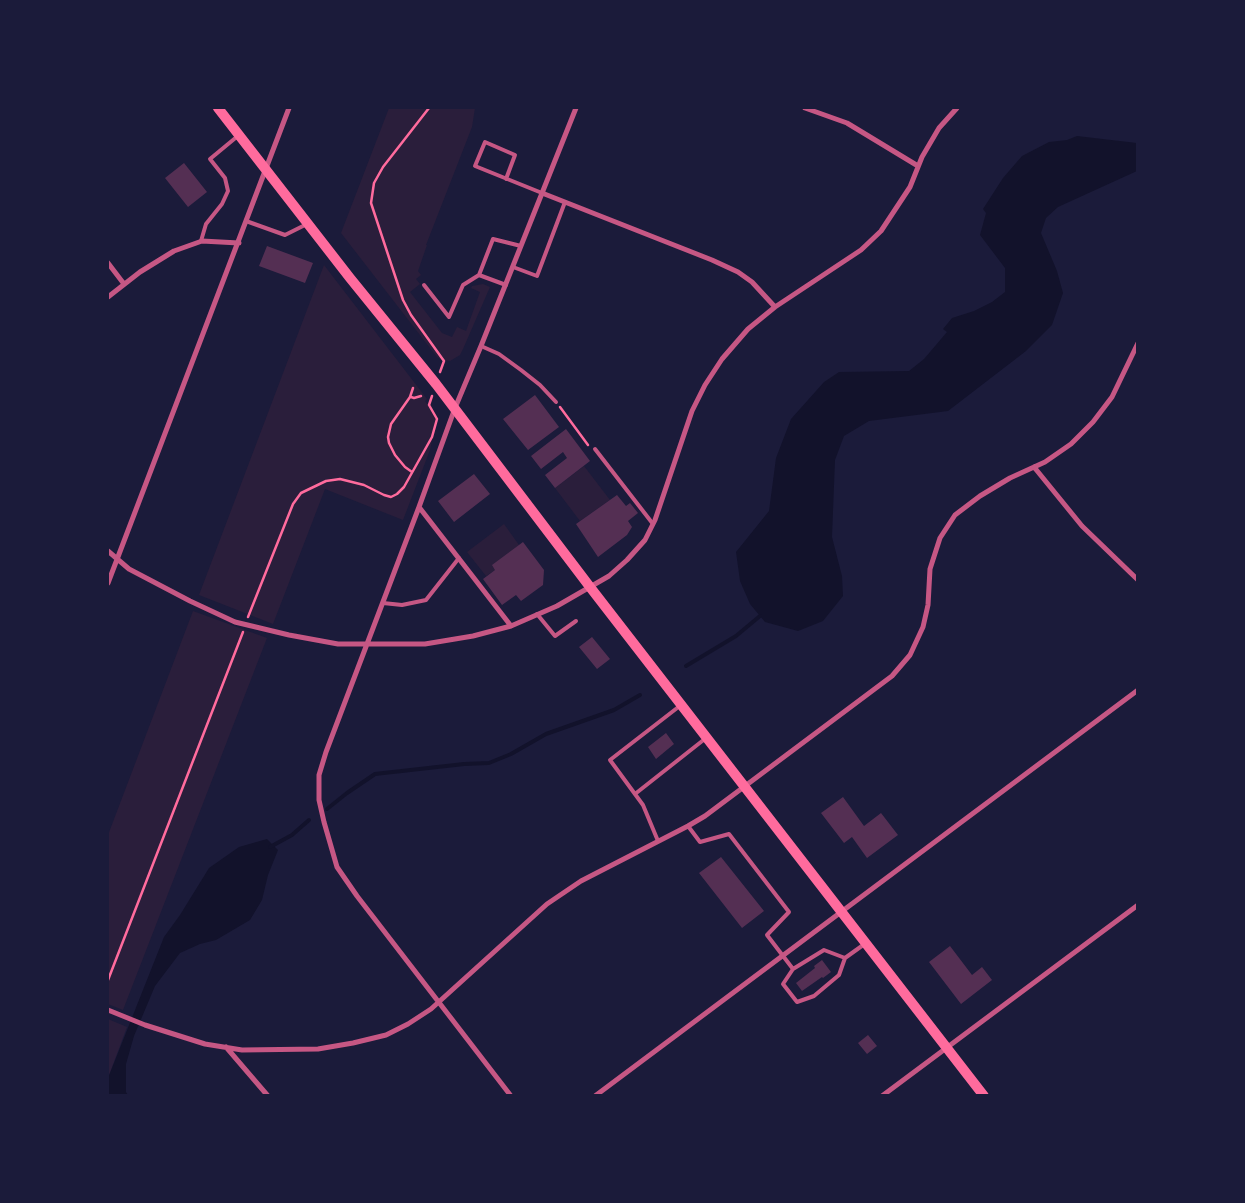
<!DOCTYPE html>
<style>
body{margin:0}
#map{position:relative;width:1245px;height:1203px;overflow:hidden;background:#1b1b3a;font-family:"Source Serif 4",serif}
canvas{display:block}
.frame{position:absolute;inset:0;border:109px solid #1b1b3a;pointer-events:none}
</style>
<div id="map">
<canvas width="1245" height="1203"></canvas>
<div class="frame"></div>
</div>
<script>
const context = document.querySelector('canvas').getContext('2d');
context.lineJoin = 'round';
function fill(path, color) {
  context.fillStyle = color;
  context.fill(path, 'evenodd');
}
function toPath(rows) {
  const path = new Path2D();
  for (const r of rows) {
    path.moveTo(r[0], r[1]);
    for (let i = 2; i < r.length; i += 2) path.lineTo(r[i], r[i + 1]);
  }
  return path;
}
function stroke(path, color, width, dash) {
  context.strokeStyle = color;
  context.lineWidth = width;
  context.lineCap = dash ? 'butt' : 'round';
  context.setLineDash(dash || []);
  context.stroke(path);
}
fill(toPath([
 [389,108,475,108,472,127,426,245,427,245,418,271,421,275,416,279,420,284,410,292,442,333,452,337,457,327,466,331,480,292,471,288,472,286,483,284,490,287,463,349,460,355,450,361,442,360,437,357,341,233],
 [324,265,427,399,425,401,433,412,436,422,430,450,403,520,325,489,273,624,199,595],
 [584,466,610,500,580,521,555,488],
 [504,524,519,545,495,570,486,576,467,552],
 [193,611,267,638,123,1010,108,1004,108,835],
 [108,1019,127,1027,108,1078]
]), '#2a1e3b');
fill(toPath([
 [1077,136,1137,143,1137,171,1058,207,1046,218,1041,233,1057,271,1063,293,1052,325,1026,351,948,411,869,421,844,436,835,460,832,537,842,576,843,596,823,621,798,631,765,622,750,604,740,581,736,552,769,511,776,458,791,419,824,382,839,372,909,371,924,359,947,332,943,329,952,318,974,311,992,302,1005,292,1005,268,980,235,986,213,983,209,1003,178,1022,156,1049,142,1067,140],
 [267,839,278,850,268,875,262,900,250,920,216,940,200,944,180,953,155,986,134,1036,126,1064,126,1092,128,1095,108,1095,108,1078,164,937,180,915,209,868,239,847]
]), '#12122b');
stroke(toPath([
 [686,666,736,636,760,616],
 [327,809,347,793,375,774,464,764,489,763,511,754,546,734,614,710,640,695],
 [270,847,292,835,309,820]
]), '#12122b', 4);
fill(toPath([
 [184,163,207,192,188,207,165,178],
 [267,246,313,263,305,283,259,266],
 [535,395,559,427,528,450,503,419],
 [566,429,590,461,555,488,545,475,567,458,563,452,541,469,531,456],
 [474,474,490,494,454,522,438,501],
 [617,495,626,506,630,503,638,513,628,521,632,527,627,535,598,557,576,524],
 [523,542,544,570,543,585,521,601,516,595,502,605,483,579,495,570,492,565],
 [592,637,610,659,597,669,579,647],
 [666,733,674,744,656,759,648,747],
 [843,797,864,826,881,813,898,835,867,858,852,837,844,843,821,813],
 [721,857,764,911,742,928,699,873],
 [950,946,972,975,982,967,992,980,961,1004,929,962],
 [822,960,831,972,823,978,822,977,802,991,796,983,815,968,814,966],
 [868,1035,877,1046,867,1054,858,1043]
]), '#542f53');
stroke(toPath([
 [429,108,383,167,374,183,371,203,403,300,411,315,444,361,440,372],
 [411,397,414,398,421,396],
 [560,407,588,445],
 [412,472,405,467,395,455,389,443,388,437,391,424,410,397,413,388],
 [248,617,293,504,301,493,326,481,340,479,364,485,384,495,391,497,397,494,404,487,432,437,437,419,429,405,432,396],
 [108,980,243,632]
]), '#ff6b9d', 2.5);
stroke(toPath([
 [506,179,515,155,485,142,475,166,542,193],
 [246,221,285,235,307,224],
 [201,241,206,224,222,204,228,191,225,178,210,159,239,135],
 [513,267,537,276,565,202],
 [479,275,506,285],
 [424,285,449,317,463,285,479,275,493,239,521,246],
 [481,346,499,354,521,370,540,385,556,402],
 [595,449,653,524],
 [383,603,402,605,426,600,459,558],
 [537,614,555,636,576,621],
 [635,794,706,738],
 [688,826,700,842,729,834,789,912,767,935,793,969],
 [658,841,643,805,610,760,681,705],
 [845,958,824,950,793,969,783,984,797,1002,814,996,839,975,845,958,866,943]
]), '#c65784', 4);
stroke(toPath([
 [805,108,847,123,918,166],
 [542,193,712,260,738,272,752,282,775,307],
 [108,263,124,284],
 [108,297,140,272,174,251,202,241,239,243],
 [1034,467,1082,526,1138,580],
 [419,507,511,626],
 [108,551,129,569,190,601,235,622,289,635,338,644,425,644,473,636,511,626,557,606,609,576,627,560,645,540,655,520,692,411,705,385,722,359,748,329,775,307,861,250,881,231,910,187,922,157,939,128,957,108],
 [108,583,289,108],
 [108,1010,145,1025,205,1044,242,1050,318,1049,353,1043,386,1035,408,1024,431,1009,547,904,581,881,688,826,705,816,892,676,910,655,923,627,928,605,930,569,940,538,955,515,980,496,1010,478,1045,462,1071,444,1093,422,1112,397,1138,343],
 [226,1047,268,1096],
 [511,1096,357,896,337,867,324,822,319,800,319,775,326,752,419,507,455,408,481,346,576,108],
 [595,1096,1138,690],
 [882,1096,1138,905]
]), '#c65784', 5);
stroke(toPath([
 [218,108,350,278,436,384,590,587,984,1096]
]), '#ff6b9d', 10);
</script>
